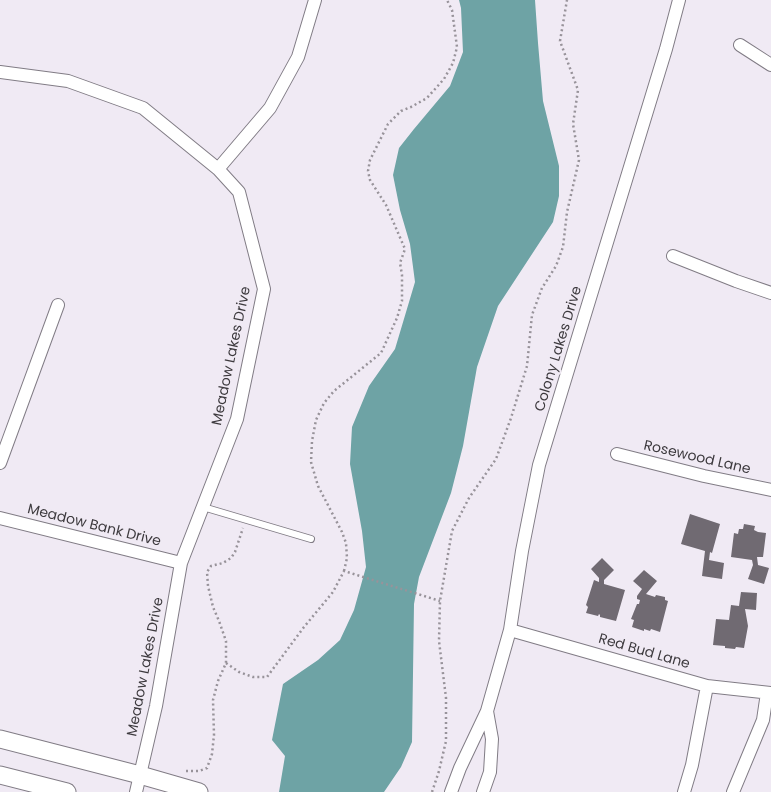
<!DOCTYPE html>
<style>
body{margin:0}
canvas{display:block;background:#f0eaf4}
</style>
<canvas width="771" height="792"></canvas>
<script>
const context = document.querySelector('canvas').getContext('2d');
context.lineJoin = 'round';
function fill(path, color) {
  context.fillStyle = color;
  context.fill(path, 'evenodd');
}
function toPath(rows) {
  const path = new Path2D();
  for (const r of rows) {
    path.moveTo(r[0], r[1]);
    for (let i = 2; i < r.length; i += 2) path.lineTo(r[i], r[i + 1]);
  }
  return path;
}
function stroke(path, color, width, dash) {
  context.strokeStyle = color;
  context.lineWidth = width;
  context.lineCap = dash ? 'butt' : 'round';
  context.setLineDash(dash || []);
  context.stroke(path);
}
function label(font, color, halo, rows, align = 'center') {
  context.font = font + ' Poppins,sans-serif';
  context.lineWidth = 4;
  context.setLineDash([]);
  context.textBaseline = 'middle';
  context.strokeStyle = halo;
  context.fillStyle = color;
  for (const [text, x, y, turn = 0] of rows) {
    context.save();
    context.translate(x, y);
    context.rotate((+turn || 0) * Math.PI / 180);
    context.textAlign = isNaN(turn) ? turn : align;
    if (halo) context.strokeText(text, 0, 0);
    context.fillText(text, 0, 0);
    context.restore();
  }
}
fill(toPath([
 [459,0,535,0,538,43,543,101,559,166,559,196,553,222,498,306,477,367,463,446,451,493,419,577,414,604,412,742,401,767,384,792,279,792,285,756,272,740,283,684,318,660,340,640,354,610,366,567,362,531,350,464,352,427,369,386,395,349,415,282,410,244,400,210,393,175,399,148,414,129,450,86,463,52,461,8]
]), '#6ea3a5');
fill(toPath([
 [690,514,720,524,712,553,710,552,709,560,724,563,722,579,702,576,705,551,681,544],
 [744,524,755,526,754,530,758,532,766,533,763,557,757,557,758,565,769,568,764,584,748,579,753,565,752,560,731,557,734,533,738,534,739,529,743,529],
 [602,558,614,570,604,580,604,584,625,590,616,621,600,617,600,615,599,614,598,616,586,613,588,607,586,605,594,580,599,582,599,578,591,569],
 [644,570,657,581,646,594,655,597,656,595,665,597,665,600,668,601,660,632,651,629,650,631,644,629,644,631,632,627,634,620,631,619,637,604,639,604,640,600,637,599,637,596,642,589,633,581],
 [741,592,757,593,756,610,745,609,748,626,744,648,736,647,735,649,725,648,725,646,713,645,716,619,729,620,731,605,739,606]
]), '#706a72');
const lane = toPath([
 [203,507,311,539]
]);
const street = toPath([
 [740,45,771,65],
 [0,72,68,81,143,108,218,169,239,192,264,289,237,419,181,563,156,706,136,792],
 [218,169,270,108,298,57,315,0],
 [673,256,736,281,771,293],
 [617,454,704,476,771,490],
 [0,463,58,305],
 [0,518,181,563],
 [510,630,707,686,771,693],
 [451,792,460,768,487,711,510,630,522,551,539,465,666,49,679,0],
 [483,792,490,772,492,739,487,711],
 [684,792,692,765,707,686],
 [733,792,763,720,767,693]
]);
const secondary = toPath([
 [0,739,140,775,199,792],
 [0,775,67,792]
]);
stroke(lane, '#817c85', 8);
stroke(street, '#817c85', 14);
stroke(secondary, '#817c85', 19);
stroke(toPath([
 [344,571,347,558,346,543,342,532,318,486,311,462,312,441,316,420,324,403,334,391,381,353,397,318,402,301,402,275,400,263,405,249,386,205,370,180,368,171,370,160,388,124,401,111,411,107,427,98,444,79,453,63,457,47,452,10,447,0],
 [226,663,239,672,253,677,267,677,304,627,333,592,344,571,440,601],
 [186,771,199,771,207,768,212,754,214,735,213,700,218,681,226,663,226,641,219,621,213,607,208,586,207,572,211,566,223,563,231,558,235,552,243,528],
 [432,792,439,771,446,741,446,698,439,641,440,601,452,531,469,498,496,459,511,418,527,366,532,315,542,288,556,266,563,247,567,212,579,160,573,124,578,90,560,41,567,0]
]), '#98939a', 2.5, [2, 3]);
stroke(lane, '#fff', 6);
stroke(street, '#fff', 12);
stroke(secondary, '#fff', 17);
label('14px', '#3d3a3e', '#f0eaf4', [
 ["Colony Lakes Drive",559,349,-73],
 ["Meadow Lakes Drive",232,356,-78],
 ["Rosewood Lane",697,458,13],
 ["Meadow Bank Drive",94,526,14],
 ["Red Bud Lane",644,652,16],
 ["Meadow Lakes Drive",146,667,-79]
]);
</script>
